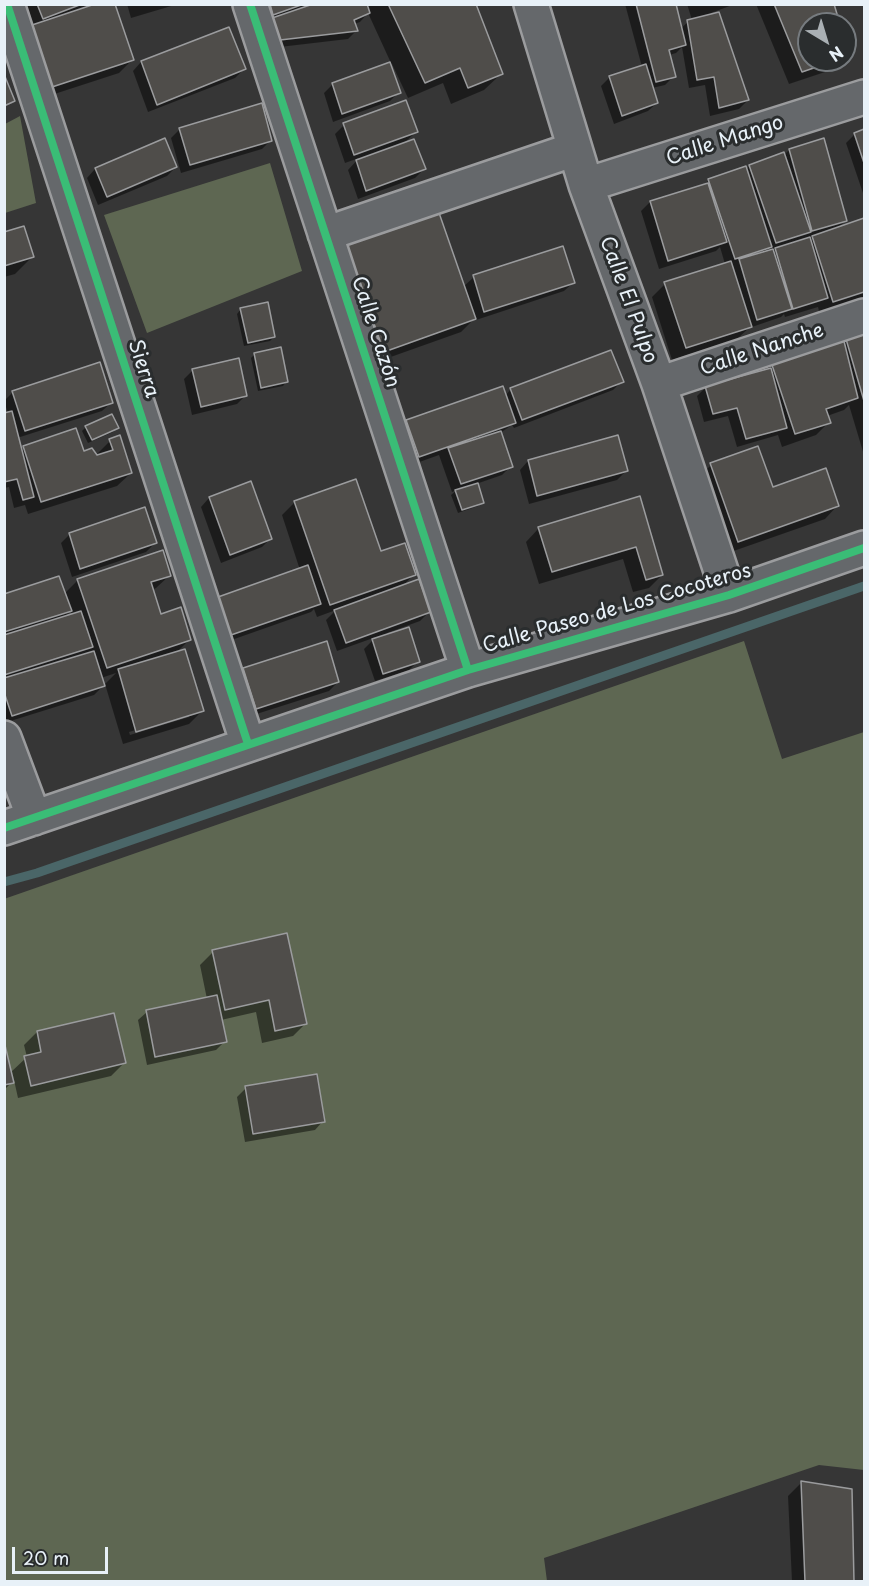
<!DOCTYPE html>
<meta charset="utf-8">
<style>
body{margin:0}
#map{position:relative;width:869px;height:1586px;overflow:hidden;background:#363636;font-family:"Playpen Sans",sans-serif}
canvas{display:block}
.frame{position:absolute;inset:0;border:6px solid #e8f1f8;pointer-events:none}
.north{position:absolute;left:797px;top:12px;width:60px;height:60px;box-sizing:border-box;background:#2a2d2e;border:2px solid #767b7f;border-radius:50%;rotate:142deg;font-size:16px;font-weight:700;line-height:24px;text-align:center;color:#e8f1f8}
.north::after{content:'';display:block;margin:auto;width:21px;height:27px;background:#aab0b4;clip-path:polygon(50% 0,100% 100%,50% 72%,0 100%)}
.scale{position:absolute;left:12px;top:1547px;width:96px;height:27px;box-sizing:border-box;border:3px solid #e8f1f8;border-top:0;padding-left:8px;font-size:18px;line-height:21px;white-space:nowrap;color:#e8f1f8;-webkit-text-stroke:4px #2a2d2e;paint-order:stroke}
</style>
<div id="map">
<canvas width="869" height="1586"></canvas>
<div class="frame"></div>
<div class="north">N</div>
<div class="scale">20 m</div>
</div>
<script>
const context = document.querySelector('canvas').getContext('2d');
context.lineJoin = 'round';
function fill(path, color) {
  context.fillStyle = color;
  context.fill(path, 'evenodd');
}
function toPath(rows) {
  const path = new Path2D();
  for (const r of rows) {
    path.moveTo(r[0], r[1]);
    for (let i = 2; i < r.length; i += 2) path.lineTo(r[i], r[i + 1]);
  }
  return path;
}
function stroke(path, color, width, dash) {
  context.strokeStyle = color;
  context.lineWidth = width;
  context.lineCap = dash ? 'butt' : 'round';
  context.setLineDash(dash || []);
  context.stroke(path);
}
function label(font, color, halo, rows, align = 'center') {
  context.font = font + ' "Playpen Sans",sans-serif';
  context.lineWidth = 6;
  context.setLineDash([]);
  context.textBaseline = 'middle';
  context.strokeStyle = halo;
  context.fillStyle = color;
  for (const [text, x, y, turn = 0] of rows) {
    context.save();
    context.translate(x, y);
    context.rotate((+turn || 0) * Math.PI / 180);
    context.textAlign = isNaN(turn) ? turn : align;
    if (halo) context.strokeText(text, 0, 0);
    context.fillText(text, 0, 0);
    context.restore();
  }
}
fill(toPath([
 [20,116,36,203,5,213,5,124],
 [270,163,302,271,147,333,104,215],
 [744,641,782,759,864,732,864,1470,819,1465,544,1558,547,1581,5,1581,4,899]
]), '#5e6752');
fill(toPath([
 [26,4,95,4,132,60,119,73,36,100,34,26],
 [127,4,178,4,131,18],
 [268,4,475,4,501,74,484,90,451,104,443,83,408,98,392,64,390,65,399,92,390,101,333,122,324,93,333,84,391,63,368,13,360,22,354,24,357,30,348,39,271,48,264,28,273,20,264,22,261,12],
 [625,4,674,4,680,29,688,22,692,20,687,4,735,4,711,13,748,100,739,109,710,116,705,85,689,88,682,47,676,53,669,55,674,76,665,85,652,88,657,103,648,111,614,124,601,86,610,77,642,67],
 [756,4,832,4,838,24,809,24,809,60,843,60,834,69,789,84],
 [228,29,244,69,235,78,148,112,133,71,141,62],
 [344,125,416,132,403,144,424,169,415,178,358,199,348,170,359,158,345,163,335,134],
 [180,129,271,140,262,149,181,173,171,138],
 [864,130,864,196,846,143,855,134],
 [789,150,846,220,837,229,864,220,864,300,820,315,818,307,785,317,784,314,781,317,749,328,737,339,672,360,652,297,665,284,725,264,720,247,716,251,659,269,641,211,650,202,703,186,709,180,745,170,750,166,783,156],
 [176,167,167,176,98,205,87,178,95,169],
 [4,233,32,257,15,274,4,277],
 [332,254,463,287,474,277,573,283,564,291,476,320,475,318,461,332,371,364],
 [241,309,274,337,270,341,244,346,237,314],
 [864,335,864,455,849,405,844,410,827,416,829,422,816,435,782,447,778,435,737,447,728,416,704,422,697,396,706,387,764,372,772,363,843,344,846,341],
 [255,354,287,381,283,386,258,391,251,358],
 [193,370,246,395,237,404,192,415,184,379],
 [622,381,613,390,514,428,512,425,500,433,511,466,502,475,476,484,482,502,478,506,458,513,451,495,457,490,452,492,439,455,411,465,398,430,407,421,505,396,511,389],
 [13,392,111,403,102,411,17,438,21,450,24,447,95,456,110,441,131,473,117,486,28,514,25,505,14,508,9,487,4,488,4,414,8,413,4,401],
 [86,427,117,428,113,432,88,443,82,431],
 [528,461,626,471,617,480,529,504,520,470],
 [711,465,772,489,838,505,825,519,725,554,698,478],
 [209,498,271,538,262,547,221,563,201,507],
 [639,498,662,575,649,588,633,592,623,559,539,584,526,542,539,528],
 [295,502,414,574,403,586,429,612,420,621,387,633,418,661,409,670,375,681,364,649,376,637,337,651,326,620,336,610,317,617,314,609,311,612,223,643,210,607,219,598,300,570,282,515],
 [70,534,155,543,146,552,72,577,61,543],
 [170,575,156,588,152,590,160,616,190,639,176,653,202,711,189,724,123,744,105,684,94,695,4,723,4,596,64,594,78,580],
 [71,611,72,615,63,618],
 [116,673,103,686,101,678],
 [189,714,189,717,130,735,129,732],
 [244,670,338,682,329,691,247,717,235,679],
 [213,952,306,1023,293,1036,262,1043,256,1012,221,1020,225,1041,216,1050,147,1065,138,1020,147,1012,207,999,200,965],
 [37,1032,124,1063,111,1076,18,1098,14,1080,4,1090,4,1048,10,1073,27,1057,24,1045],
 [246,1088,323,1121,315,1130,245,1142,237,1097],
 [801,1483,853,1582,792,1582,788,1496]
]), '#0007');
stroke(toPath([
 [4,882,37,873,864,586]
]), '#4a6668', 9);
const building = toPath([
 [37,4,82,4,43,19,37,4],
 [95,4,115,4,134,60,49,88,29,26,95,4],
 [270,4,304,4,273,15,270,4],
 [313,4,367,4,370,13,354,20,358,31,280,40,272,18,313,4],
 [388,4,476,4,503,74,468,88,460,68,425,83,388,4],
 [636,4,676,4,686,45,669,50,676,77,656,82,636,4],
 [774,4,834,4,840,24,809,24,809,60,837,60,802,72,774,4],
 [719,12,749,100,719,108,714,77,697,80,687,20,719,12],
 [229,27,246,69,157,105,141,61,229,27],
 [390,62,401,93,342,114,332,83,390,62],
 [646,64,658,103,622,116,609,76,646,64],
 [4,74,15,101,4,106,4,74],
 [406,100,418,132,354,155,343,123,406,100],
 [262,103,272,141,190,165,179,128,262,103],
 [864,129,864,163,854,133,864,129],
 [165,138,177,167,107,197,95,168,165,138],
 [824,138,847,221,812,231,789,149,824,138],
 [414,139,426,169,366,191,356,160,414,139],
 [784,152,811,232,776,243,749,165,784,152],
 [746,166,772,247,735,259,708,179,746,166],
 [708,183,727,242,668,261,650,201,708,183],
 [437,207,476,319,384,352,344,240,437,207],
 [864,218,864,292,833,302,812,236,864,218],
 [24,226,34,257,4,266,4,232,24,226],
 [810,237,828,298,793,309,775,248,810,237],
 [563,246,575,283,484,312,473,275,563,246],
 [773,249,792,309,757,320,739,259,773,249],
 [731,261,752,327,686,348,664,282,731,261],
 [268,302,275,337,248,343,240,308,268,302],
 [864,333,864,401,846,339,864,333],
 [843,337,858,398,826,409,831,423,795,434,771,362,843,337],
 [281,347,288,382,261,388,254,353,281,347],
 [611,350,624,382,522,420,510,388,611,350],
 [239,358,247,396,201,407,192,369,239,358],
 [100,362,113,403,25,431,12,391,100,362],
 [771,368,787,428,746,439,737,408,713,414,705,386,771,368],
 [503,386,516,423,419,457,406,420,503,386],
 [12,411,34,497,23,500,17,479,4,482,4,413,12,411],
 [112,414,119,428,92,440,85,426,112,414],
 [76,428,84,451,92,448,97,455,113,450,109,439,120,435,132,473,41,502,23,446,76,428],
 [501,431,513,467,461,484,448,448,501,431],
 [618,435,628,471,537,496,528,460,618,435],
 [758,446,773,487,826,468,839,506,738,542,710,463,758,446],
 [356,479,381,551,405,543,416,575,330,605,294,501,356,479],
 [251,481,272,539,230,555,209,497,251,481],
 [478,483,484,503,462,510,455,490,478,483],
 [640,496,663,575,646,580,636,547,552,572,538,527,640,496],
 [145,507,157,543,80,569,69,533,145,507],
 [163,550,171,576,151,582,161,614,181,607,191,640,107,668,77,579,163,550],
 [308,565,321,604,231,635,218,597,308,565],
 [59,576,72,611,4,632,4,594,59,576],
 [419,579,431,612,346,643,334,610,419,579],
 [81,611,93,647,4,675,4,635,81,611],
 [409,627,420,662,383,674,372,639,409,627],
 [327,641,339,682,256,709,243,668,327,641],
 [185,649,204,711,136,732,118,669,185,649],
 [94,651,105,686,12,716,4,692,4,678,94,651],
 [287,933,307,1024,275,1031,269,1000,225,1010,212,950,287,933],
 [217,995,227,1042,155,1057,146,1010,217,995],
 [114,1013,126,1063,31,1086,24,1056,41,1052,37,1031,114,1013],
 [4,1041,14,1083,4,1085,4,1041],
 [317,1074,325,1122,253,1134,245,1086,317,1074],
 [801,1481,852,1489,854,1582,805,1582,801,1481]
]);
fill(building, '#4f4d4a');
stroke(building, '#9b9c9e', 1.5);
const minor = toPath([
 [7,4,248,744],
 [250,4,468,670],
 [531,4,586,185,659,384,729,595],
 [586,185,864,97],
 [325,234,575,149],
 [659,384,864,316],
 [4,738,34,818],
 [4,828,468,670,729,595,864,548]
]);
stroke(minor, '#9b9c9e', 38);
stroke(minor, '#65686b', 33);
stroke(toPath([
 [7,4,248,744],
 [250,4,468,670],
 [4,828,468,670,729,595,864,548]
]), '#3abd76', 8);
label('20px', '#e8f1f8', '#2a2d2e', [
 ["Calle Mango",725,141,-18],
 ["Calle El Pulpo",628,300,70],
 ["Calle Cazón",375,332,72],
 ["Calle Nanche",762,350,-18],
 ["Sierra",143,369,72],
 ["Calle Paseo de Los Cocoteros",617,609,-16]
]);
</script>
